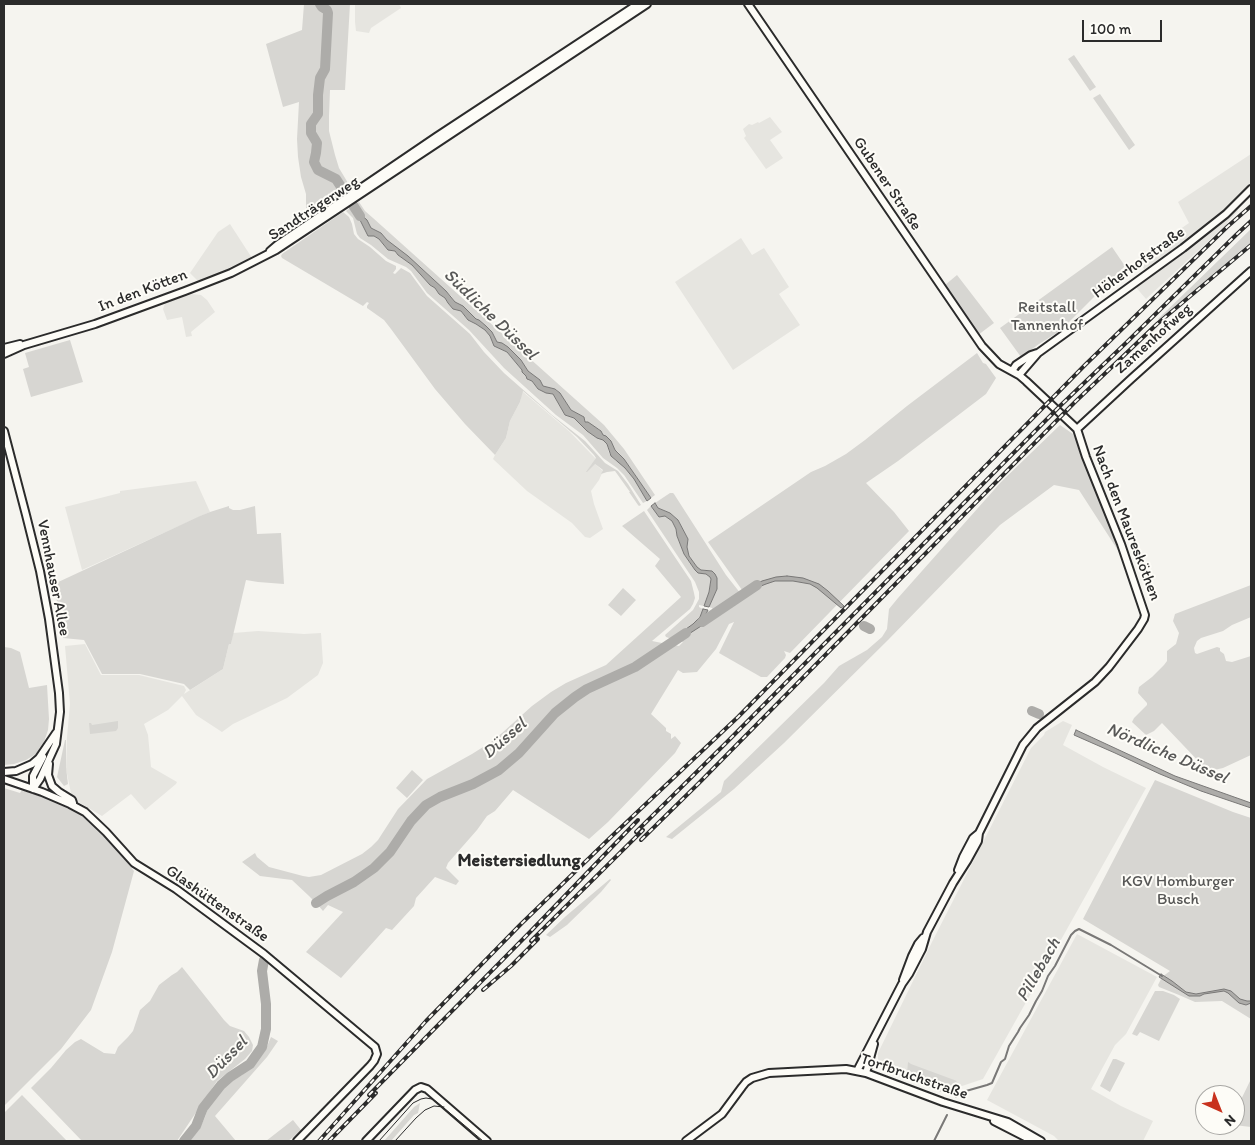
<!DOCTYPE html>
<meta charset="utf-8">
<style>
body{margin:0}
#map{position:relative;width:1255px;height:1145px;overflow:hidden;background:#f5f4ef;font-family:Itim,sans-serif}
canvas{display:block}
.frame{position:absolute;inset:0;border:5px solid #2b2b2b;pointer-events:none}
.north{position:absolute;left:1195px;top:1085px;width:50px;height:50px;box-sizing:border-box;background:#fdfcf7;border:1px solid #a9a8a5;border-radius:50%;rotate:136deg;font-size:14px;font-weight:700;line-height:20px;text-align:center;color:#2b2b2b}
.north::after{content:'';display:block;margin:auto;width:18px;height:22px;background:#c8321e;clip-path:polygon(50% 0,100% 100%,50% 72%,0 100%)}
.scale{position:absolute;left:1082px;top:20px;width:80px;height:22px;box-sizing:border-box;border:2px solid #2b2b2b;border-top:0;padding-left:6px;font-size:15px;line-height:18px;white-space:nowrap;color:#2b2b2b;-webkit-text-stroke:4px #fdfcf7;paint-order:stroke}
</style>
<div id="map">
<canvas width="1255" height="1145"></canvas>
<div class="frame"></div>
<div class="north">N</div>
<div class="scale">100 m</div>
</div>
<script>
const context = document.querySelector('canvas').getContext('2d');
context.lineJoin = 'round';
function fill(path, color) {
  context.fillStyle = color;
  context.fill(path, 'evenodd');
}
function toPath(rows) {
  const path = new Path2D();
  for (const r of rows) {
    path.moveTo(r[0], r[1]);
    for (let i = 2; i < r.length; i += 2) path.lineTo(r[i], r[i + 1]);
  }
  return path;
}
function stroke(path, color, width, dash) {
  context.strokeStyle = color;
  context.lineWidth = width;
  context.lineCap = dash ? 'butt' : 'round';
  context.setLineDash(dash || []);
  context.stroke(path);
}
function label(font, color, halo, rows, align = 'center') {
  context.font = font + ' Itim,sans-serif';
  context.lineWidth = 4;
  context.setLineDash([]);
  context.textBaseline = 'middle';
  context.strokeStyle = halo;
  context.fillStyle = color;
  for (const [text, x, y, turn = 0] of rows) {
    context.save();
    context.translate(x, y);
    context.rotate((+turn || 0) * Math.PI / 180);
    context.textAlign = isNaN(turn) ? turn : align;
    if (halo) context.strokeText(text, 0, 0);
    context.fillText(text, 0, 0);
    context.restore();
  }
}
fill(toPath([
 [355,4,399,4,401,8,371,28,369,33,356,31,355,22],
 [770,117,782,132,770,140,783,158,766,169,744,138,746,136,743,129,749,124,752,125,758,122,759,123],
 [1251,154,1251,186,1223,214,1147,273,1137,259,1189,223,1178,202],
 [1235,207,1238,211,1227,223,1227,224,1146,299,1134,285],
 [230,224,252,258,203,281,197,280,190,273,218,232],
 [741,238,752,255,764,248,789,287,779,294,800,325,733,370,675,282],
 [192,294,201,295,207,300,215,312,191,332,192,336,186,337,182,317,167,320,163,309,165,303],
 [522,391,570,432,597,460,595,464,603,471,599,480,591,491,594,504,603,529,590,538,585,537,572,523,527,491,493,459,495,455,506,438,510,421,520,402],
 [196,481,210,512,82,570,65,507,120,493,120,491],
 [258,631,304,634,321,633,323,663,318,675,287,698,233,724,222,732,196,715,182,696,168,710,144,724,148,735,151,767,177,782,176,784,145,810,131,794,102,816,72,798,66,769,67,737,70,704,65,646,85,644,101,675,139,675,184,686,186,690,184,694,223,669,229,644,231,644,233,633],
 [1063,721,1072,725,1063,745,1103,767,1146,788,983,1079,959,1087,953,1091,951,1095,895,1075,881,1067,878,1060,878,1053,932,942,1031,748,1044,735,1045,732],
 [1077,934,1157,977,1126,1034,1115,1045,1091,1089,1121,1106,1153,1121,1143,1141,1059,1141,1054,1136,987,1100]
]), '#e6e5e0');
fill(toPath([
 [304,4,350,4,345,90,330,90,329,116,329,131,335,155,339,168,351,188,337,198,312,218,306,210,306,194,301,177,298,157,297,139,299,102,283,107,266,44,302,30],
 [1074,55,1096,87,1090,91,1068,59],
 [1100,94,1135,145,1129,150,1093,98],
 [359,202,365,211,373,218,604,425,624,449,655,495,651,498,629,466,618,452,615,450,611,441,606,436,603,436,599,429,585,422,584,417,571,410,560,393,556,389,542,386,540,380,528,371,521,360,508,347,497,342,492,332,486,326,479,320,476,319,463,306,455,302,451,296,427,273,387,240,381,233,371,228,365,218,358,212,354,205],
 [351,207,359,218,366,232,370,236,374,236,379,239,388,250,395,251,398,255,412,265,430,285,435,288,439,294,445,298,448,303,453,309,461,311,468,320,476,324,485,330,490,336,494,346,507,352,522,370,528,380,532,381,538,389,546,393,553,394,565,415,574,418,587,430,597,438,603,439,607,444,609,453,616,461,619,462,625,468,634,479,647,501,643,503,624,475,617,468,603,458,583,435,556,415,504,368,469,330,427,293,411,271,406,267,388,259,371,245,360,238,357,234,353,218,346,211],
 [343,212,349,217,352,224,354,234,358,239,370,247,386,261,396,266,396,269,393,273,395,274,401,268,410,273,427,296,470,334,484,352,504,373,552,415,585,441,605,463,618,471,628,484,641,505,639,506,638,505,629,492,630,492,615,471,607,472,601,474,603,470,595,464,587,472,586,472,596,458,594,455,577,437,523,391,520,402,510,421,506,438,495,455,465,424,435,389,391,329,384,320,367,308,367,306,369,303,367,302,363,306,282,258,281,256,282,254],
 [1251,229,1251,242,1159,320,1158,319],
 [1112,247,1125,266,1060,331,1039,344,1021,357,1000,328],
 [957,275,994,323,978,335,945,285],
 [70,340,83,382,31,397,23,369,29,367,25,353],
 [977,353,983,363,986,364,996,378,986,394,898,461,866,483,894,512,909,531,790,653,784,651,786,655,785,658,767,677,761,677,719,653,734,622,729,624,716,649,697,672,683,673,678,670,651,714,666,728,666,731,671,734,671,739,675,736,681,743,675,753,608,822,589,839,513,790,495,811,487,816,477,830,448,863,446,868,459,881,456,885,435,877,416,898,414,906,392,930,386,928,341,978,306,952,343,912,328,905,323,911,317,904,327,897,358,881,374,869,387,857,398,843,416,815,426,806,439,797,472,785,488,778,510,762,523,751,550,720,575,697,592,687,629,671,674,645,679,646,683,642,678,641,713,617,715,617,716,618,747,597,708,542,811,472,825,466,846,454,865,440,907,406],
 [1060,425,1073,434,1082,452,1119,552,1079,490,1054,485,1000,525,888,640,784,743,734,789,672,839,666,837,721,792,724,781,824,683,839,666,867,650,882,637,887,629,889,609,898,598,1001,482],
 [670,493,673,493,674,494,726,575,741,594,714,612,712,608,709,607,717,589,717,578,715,574,712,571,701,570,697,567,689,556,687,547,688,539,678,520,670,513,658,508,655,503],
 [229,506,229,508,233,510,240,510,255,506,257,534,281,533,284,584,258,582,246,580,231,644,229,644,223,669,190,690,184,684,140,674,102,674,84,640,63,638,54,584,200,516,210,512],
 [651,506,657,514,660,517,662,516,665,516,672,521,676,529,677,536,684,554,695,570,708,575,711,578,709,592,704,606,699,605,699,607,703,609,700,617,693,624,672,639,666,637,665,635,693,610,699,599,699,592,695,582,647,510],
 [644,511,691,581,694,593,695,598,693,604,690,609,652,641,667,644,630,667,590,686,561,706,526,746,503,766,485,777,469,785,439,796,425,806,414,816,397,843,382,860,360,878,323,897,316,903,309,896,292,880,260,876,242,862,255,853,257,857,269,867,303,876,309,877,321,875,362,854,371,847,378,840,398,809,427,779,472,754,491,742,502,733,532,706,551,692,566,683,606,665,681,597,655,566,660,559,622,526],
 [1251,585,1251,617,1232,625,1223,631,1201,638,1197,641,1194,648,1195,653,1197,654,1217,647,1220,648,1220,651,1224,654,1226,661,1232,662,1251,656,1251,755,1223,768,1214,770,1204,767,1162,723,1154,731,1146,735,1132,722,1134,718,1147,705,1147,703,1138,693,1139,687,1152,677,1164,665,1167,661,1167,651,1176,644,1179,633,1173,621,1175,614],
 [623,588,636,600,621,616,608,605],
 [4,647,11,648,20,652,29,688,47,685,49,719,48,730,44,742,36,754,26,760,14,764,4,765],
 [118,721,118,728,116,731,90,734,89,723,91,723,92,725],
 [65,740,66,740,66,767,68,784,64,786,57,777],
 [412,770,423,780,407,798,396,788],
 [1155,780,1233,812,1251,818,1251,1019,1222,1001,1195,1002,1179,995,1159,987,1158,985,1162,977,1170,971,1083,919],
 [4,788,20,793,22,790,53,801,77,811,85,816,101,830,134,871,112,952,91,1010,61,1049,4,1106],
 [610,879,611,880,601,892,567,925,550,937,546,935,566,916],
 [182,967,224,1020,230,1026,244,1031,249,1037,253,1045,252,1051,245,1059,217,1081,177,1141,82,1141,31,1088,51,1068,66,1050,75,1042,81,1039,104,1053,115,1054,118,1047,128,1037,133,1031,140,1010,150,1001,159,985,172,975,177,972],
 [1155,991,1163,991,1174,995,1180,999,1159,1041,1140,1032,1137,1036,1132,1034],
 [271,1037,278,1041,267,1057,215,1116,236,1141,189,1141,199,1130,205,1117,208,1108,218,1094,229,1083,242,1075,254,1064,265,1051],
 [1113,1059,1116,1059,1125,1063,1110,1092,1100,1086],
 [908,1062,911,1064,957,1081,951,1086,944,1093,912,1081,907,1074],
 [1251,1079,1251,1127,1234,1125,1235,1125,1235,1112],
 [22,1095,67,1141,4,1141,4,1113],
 [420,1103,418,1113,414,1115,391,1141,384,1141,414,1107],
 [293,1120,301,1130,292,1138,288,1141,266,1141]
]), '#d7d6d2');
const water = toPath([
 [354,205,358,212,367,220,371,228,381,233,387,240,408,256,446,291,455,302,463,306,476,319,479,320,486,326,492,332,497,342,502,343,508,347,521,360,528,371,540,380,543,386,555,389,560,393,571,410,584,417,585,422,588,422,601,431,603,435,606,436,611,441,615,450,624,459,651,498,647,501,634,479,625,468,611,456,607,444,603,440,597,438,587,431,574,418,565,415,553,394,546,393,538,389,532,381,527,379,526,376,522,372,522,370,507,352,494,346,490,336,485,330,476,324,468,320,461,311,453,309,448,303,445,298,439,294,435,288,430,285,412,265,398,255,395,251,388,250,379,239,374,236,368,236,359,218,351,207,354,205],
 [655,503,658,508,670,513,678,520,688,539,687,547,689,556,697,567,701,570,712,571,715,574,717,578,717,589,709,607,704,606,709,592,711,579,710,577,706,574,698,573,695,570,684,554,677,536,676,529,672,521,665,516,659,517,651,506,655,503],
 [787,576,803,578,819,584,828,591,844,606,841,608,817,588,810,584,793,581,775,581,766,584,756,588,747,594,744,591,762,581,776,577,787,576],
 [703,609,708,610,704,618,712,613,715,617,678,641,672,639,693,624,700,617,703,609],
 [1076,730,1175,776,1251,803,1251,808,1201,791,1160,774,1115,753,1074,735,1076,730],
 [1161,974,1172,981,1186,992,1196,994,1224,989,1231,991,1240,999,1247,1001,1251,1001,1251,1003,1246,1005,1239,1003,1228,993,1224,991,1204,994,1200,996,1189,996,1159,977,1161,974]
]);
fill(water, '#adaca9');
stroke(water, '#797877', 1);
stroke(toPath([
 [956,1097,959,1093,987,1085,992,1083,1001,1062,1005,1059,1009,1046,1018,1032,1020,1028,1029,1015,1036,1001,1042,991,1048,976,1055,966,1071,935,1075,931,1079,929,1111,945,1162,976],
 [934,1141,947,1115]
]), '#797877', 2);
stroke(toPath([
 [320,4,322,7,327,10,328,13,325,69,320,78,318,95,318,114,311,124,311,133,317,143,316,153,314,162,318,170,336,179,360,216],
 [702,622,757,585],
 [864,626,870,629],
 [1032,711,1039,714],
 [316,903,327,896,354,882,374,868,390,852,411,821,426,805,440,797,473,784,499,770,519,753,555,713,575,697,587,689,635,667,686,633],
 [184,1141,196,1126,203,1108,221,1085,230,1077,250,1064,262,1047,266,1029,266,1004,262,971,264,960]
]), '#adaca9', 10);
const secondary = toPath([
 [748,4,982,346,999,364,1019,375,1026,381,1077,429,1086,457,1121,544,1145,615,1144,619,1138,629,1109,667,1095,682,1037,728,1023,745,979,833,978,841,967,861,953,883,927,932,922,949,909,974,902,984,857,1071],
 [270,251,277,245,436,137,638,4],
 [4,348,20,344],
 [4,354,24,345,95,324,185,291,231,273,276,250,647,4],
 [1012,371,1016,365,1031,355,1037,353],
 [1019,375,1038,353,1183,248,1226,214,1251,189],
 [1077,429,1131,379,1251,271],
 [4,431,26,515,40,571,49,619,59,693,60,712,56,744,40,779,33,789],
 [49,764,48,775,52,786,59,792,72,800,73,803],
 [4,772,16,771,32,764,39,758,56,733],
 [4,779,42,792,70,804,85,812,106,832,134,863,176,889,264,954,375,1047,377,1054,374,1061,370,1066,297,1141],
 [33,787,33,776,43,757],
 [958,870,963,857,973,838,979,833],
 [903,980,912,956,918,944,923,938],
 [866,1073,874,1044],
 [994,1121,1033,1141],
 [366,1141,415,1090,421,1087,427,1089,487,1141],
 [686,1141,722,1114,742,1087,746,1082,752,1078,769,1073,846,1069,866,1073,943,1102,1008,1122,1041,1141]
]);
stroke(secondary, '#2b2b2b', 10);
stroke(secondary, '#fdfcf7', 6);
stroke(toPath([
 [379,1141,413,1103,421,1099,426,1098,432,1099,438,1103,483,1141],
 [395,1141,416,1118,425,1110,434,1106,444,1107]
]), '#2b2b2b', 1);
const rail = toPath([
 [636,832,728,741,1061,405,1128,341,1236,235,1251,221],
 [641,840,699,783,1075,402,1157,324,1251,245],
 [531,941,643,830],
 [483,990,511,966,538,939],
 [369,1095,530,932,638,820],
 [319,1141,426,1021,521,924,613,835,738,717,1085,365,1227,227,1251,206],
 [329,1141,376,1093]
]);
stroke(rail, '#2b2b2b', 4);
stroke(rail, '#fdfcf7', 2, [5.5]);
label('16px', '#2b2b2b', '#fdfcf7', [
 ["Gubener Straße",887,184,56],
 ["Sandträgerweg",314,209,-33],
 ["Höherhofstraße",1139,263,-36],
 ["In den Kötten",143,291,-21],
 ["Zamenhofweg",1154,339,-42],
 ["Nach den Mauresköthen",1126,523,69],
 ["Vennhauser Allee",53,578,79],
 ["Glashüttenstraße",217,904,35],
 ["Torfbruchstraße",914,1077,19]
]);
label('16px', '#565655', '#fdfcf7', [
 ["Reitstall",1047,308],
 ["Tannenhof",1047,326],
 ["KGV Homburger",1178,882],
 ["Busch",1178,900]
]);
label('italic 18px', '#585857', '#fdfcf7', [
 ["Südliche Düssel",490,315,44],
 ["Düssel",505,739,-41],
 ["Nördliche Düssel",1167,754,23],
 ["Pillebach",1039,970,-60],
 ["Düssel",227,1058,-46]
]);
label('bold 18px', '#2b2b2b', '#fdfcf7', [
 ["Meistersiedlung",519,861]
]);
</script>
